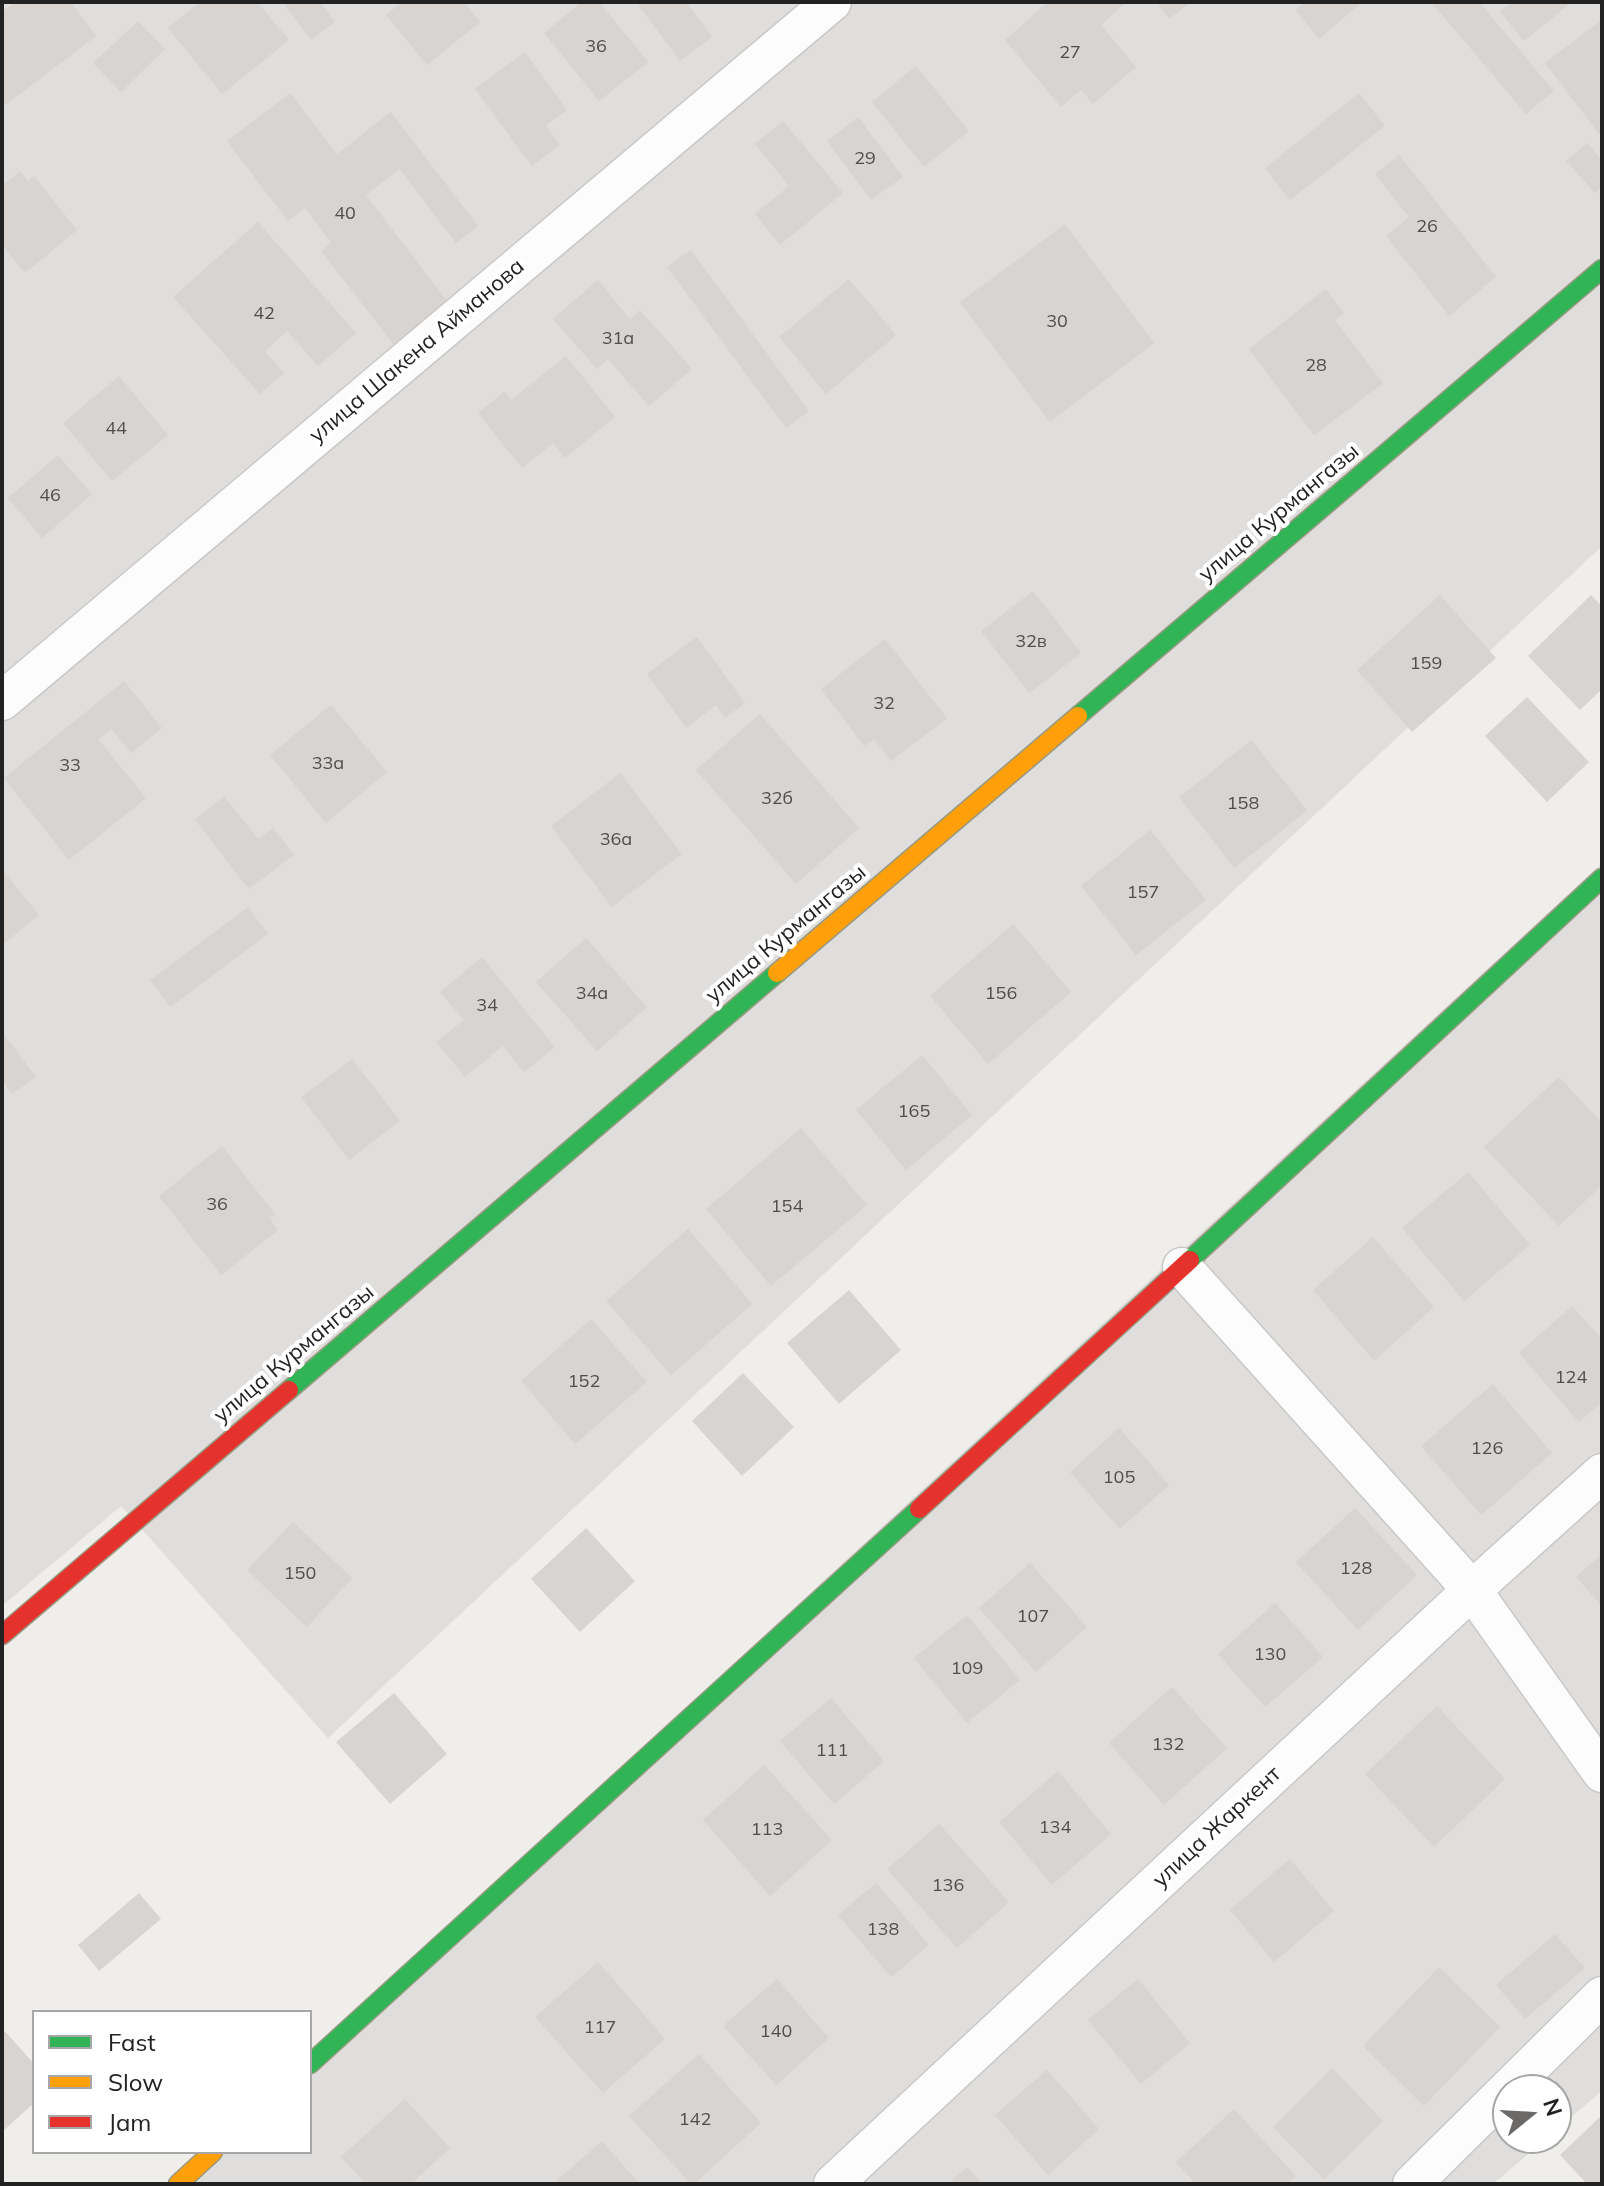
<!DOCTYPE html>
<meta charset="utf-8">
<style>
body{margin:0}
#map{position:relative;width:1604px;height:2186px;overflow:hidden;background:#f0eeeb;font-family:Mulish,sans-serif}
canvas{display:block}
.frame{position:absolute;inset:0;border:4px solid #222;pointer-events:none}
.legend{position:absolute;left:32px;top:2010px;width:280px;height:144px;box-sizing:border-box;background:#fff;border:2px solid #a7a7a7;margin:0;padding:10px 14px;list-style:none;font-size:24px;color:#222}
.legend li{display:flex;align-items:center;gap:16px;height:40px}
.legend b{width:40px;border:2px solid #a7a7a7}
.north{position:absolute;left:1492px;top:2074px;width:80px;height:80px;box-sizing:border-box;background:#fff;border:2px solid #a7a7a7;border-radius:50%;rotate:72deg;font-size:22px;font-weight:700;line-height:32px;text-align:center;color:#222}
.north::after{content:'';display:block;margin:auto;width:28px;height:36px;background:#6a6968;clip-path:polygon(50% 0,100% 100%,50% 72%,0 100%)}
</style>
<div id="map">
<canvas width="1604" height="2186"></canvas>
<div class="frame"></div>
<ul class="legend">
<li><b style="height:10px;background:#30b455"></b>Fast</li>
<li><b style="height:10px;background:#ff9f0a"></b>Slow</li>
<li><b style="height:10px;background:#e5322d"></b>Jam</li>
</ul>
<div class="north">N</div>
</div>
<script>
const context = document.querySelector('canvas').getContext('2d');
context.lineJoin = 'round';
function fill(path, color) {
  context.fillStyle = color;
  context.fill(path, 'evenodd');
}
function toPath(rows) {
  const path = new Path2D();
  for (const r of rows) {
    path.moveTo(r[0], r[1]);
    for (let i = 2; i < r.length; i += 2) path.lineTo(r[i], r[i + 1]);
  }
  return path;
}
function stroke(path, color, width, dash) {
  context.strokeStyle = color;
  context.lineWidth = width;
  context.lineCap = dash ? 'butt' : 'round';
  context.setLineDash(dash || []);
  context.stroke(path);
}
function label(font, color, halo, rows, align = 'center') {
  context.font = font + ' Mulish,sans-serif';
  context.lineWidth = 8;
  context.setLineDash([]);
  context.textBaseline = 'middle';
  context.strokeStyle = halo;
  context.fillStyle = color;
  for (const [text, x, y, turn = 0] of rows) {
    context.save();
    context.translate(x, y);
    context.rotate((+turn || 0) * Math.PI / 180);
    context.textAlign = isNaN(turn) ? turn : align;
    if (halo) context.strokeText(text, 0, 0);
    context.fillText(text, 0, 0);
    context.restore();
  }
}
fill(toPath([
 [2,2,1602,2,1602,546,328,1738,121,1506,2,1606],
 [1602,863,1602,2091,1556,2130,1556,2090,1508,2090,1508,2138,1547,2138,1493,2184,169,2184,204,2152,310,2152,310,2054]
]), '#dfdedc');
fill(toPath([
 [15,2,71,2,96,36,5,105,2,101,2,12],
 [200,2,257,2,289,40,222,94,168,28],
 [282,2,320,2,335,22,311,40],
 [402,2,464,2,480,22,427,65,386,15],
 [582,2,599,2,648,62,599,101,544,33],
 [636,2,686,2,712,37,680,61],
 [1048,2,1126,2,1101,25,1136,67,1093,104,1081,90,1061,107,1005,40],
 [1156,2,1191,2,1169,19],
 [1305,2,1362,2,1319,39,1295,10],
 [1431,2,1479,2,1554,91,1526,114],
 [1512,2,1572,2,1524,41,1500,12],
 [1602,20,1602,132,1599,134,1545,63],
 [138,21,165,49,121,92,93,63],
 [525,52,567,110,546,125,560,145,532,166,475,89],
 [916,66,969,131,924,167,872,102],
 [290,93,337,154,391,112,478,226,456,243,400,169,366,195,449,304,395,346,321,251,331,243,305,208,288,221,227,141],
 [1359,93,1385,126,1290,200,1265,168],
 [858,117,903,177,871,200,827,141],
 [783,121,843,193,780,245,755,214,789,186,755,144],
 [1587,143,1602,160,1602,187,1595,193,1566,161],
 [1399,155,1496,277,1449,316,1386,236,1409,217,1375,174],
 [20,171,28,181,34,176,77,230,25,273,2,245,2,186],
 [258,222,356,333,318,366,287,331,265,351,284,373,260,394,173,297],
 [1065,224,1154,343,1050,422,960,302],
 [691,250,809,411,786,428,667,267],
 [849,279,896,335,826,394,779,337],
 [598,280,630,319,640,310,692,369,649,406,608,359,597,369,553,319],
 [1326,289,1344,313,1335,320,1383,383,1314,435,1249,349],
 [566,356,615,417,565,458,553,443,522,468,478,413,505,391,511,400],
 [119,376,168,435,112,481,63,423],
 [58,455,92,494,42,538,8,498],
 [1033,591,1081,653,1029,693,981,631],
 [1440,595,1496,658,1412,732,1357,670],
 [1591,595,1602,606,1602,689,1580,710,1528,656],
 [697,637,745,703,725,718,716,705,686,728,647,674],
 [885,639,947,718,891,761,874,739,864,746,821,689],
 [124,681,162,728,131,753,112,729,98,739,146,798,69,860,4,778],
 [1527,697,1589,762,1547,802,1485,736],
 [331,705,387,772,326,823,270,755],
 [760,714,859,828,796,884,696,770],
 [1252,740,1307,811,1234,868,1179,797],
 [620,773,682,854,612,907,551,826],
 [224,796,258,839,273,828,294,855,249,889,195,820],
 [1150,830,1206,900,1136,955,1081,886],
 [2,870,39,915,2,945],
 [248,907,268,934,170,1007,150,980],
 [1013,924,1071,992,988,1064,930,996],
 [586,938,647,1007,597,1051,536,982],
 [482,957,555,1047,524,1072,503,1046,465,1077,436,1042,464,1020,440,992],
 [2,1032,36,1077,12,1094,2,1081],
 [922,1055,972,1115,906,1170,856,1110],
 [352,1059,400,1121,349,1160,301,1097],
 [1559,1077,1602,1123,1602,1185,1559,1226,1484,1147],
 [801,1128,867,1205,771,1286,706,1209],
 [222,1146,275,1214,269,1218,278,1230,221,1275,159,1196],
 [1468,1172,1530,1245,1464,1301,1402,1228],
 [688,1229,752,1304,671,1375,606,1301],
 [1373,1237,1434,1307,1374,1361,1313,1290],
 [849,1290,901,1350,839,1404,787,1343],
 [1572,1306,1602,1339,1602,1402,1579,1422,1519,1353],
 [591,1319,647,1382,575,1444,521,1381],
 [743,1373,794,1427,742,1476,692,1421],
 [1493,1384,1552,1453,1481,1515,1421,1446],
 [1119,1428,1169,1485,1120,1529,1070,1472],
 [1355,1508,1417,1575,1358,1630,1296,1562],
 [293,1522,352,1578,307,1627,247,1570],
 [586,1528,635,1581,580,1632,531,1579],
 [1602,1554,1602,1606,1576,1577],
 [1030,1563,1087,1627,1036,1672,979,1608],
 [1275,1603,1323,1657,1265,1707,1218,1654],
 [967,1615,1020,1680,967,1723,914,1658],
 [1172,1687,1227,1748,1164,1805,1109,1743],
 [394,1693,447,1754,390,1804,336,1742],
 [831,1698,884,1761,834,1804,780,1741],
 [1437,1706,1505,1779,1434,1847,1365,1774],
 [764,1765,832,1840,770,1896,703,1820],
 [1058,1771,1111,1834,1052,1885,999,1822],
 [939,1824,1009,1902,957,1948,887,1869],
 [1290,1859,1334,1911,1274,1962,1230,1910],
 [876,1883,929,1945,891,1977,838,1915],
 [139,1893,161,1919,99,1971,78,1945],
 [1555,1934,1585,1968,1525,2019,1496,1985],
 [598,1962,665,2039,603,2093,535,2017],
 [1439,1967,1500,2027,1424,2106,1363,2046],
 [777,1979,829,2038,776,2085,723,2026],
 [1138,1979,1190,2043,1141,2084,1088,2020],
 [5,2031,34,2064,34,2103,2,2132,2,2034],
 [699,2054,761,2123,694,2184,691,2184,629,2116],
 [1332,2068,1383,2121,1324,2179,1273,2127],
 [1047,2070,1099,2129,1048,2175,995,2115],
 [405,2099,450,2148,411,2184,366,2184,341,2157],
 [1234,2109,1296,2176,1287,2184,1196,2184,1176,2162],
 [1602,2115,1602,2184,1587,2184,1560,2155],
 [602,2141,640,2184,553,2184],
 [967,2167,983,2184,948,2184]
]), '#d7d4d2');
const street = toPath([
 [2,701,832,2],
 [1182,1267,1472,1590,1602,1773],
 [833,2184,1472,1590,1602,1473],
 [1412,2184,1602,1996]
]);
const fast = toPath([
 [1078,716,1602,269],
 [1190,1260,1602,878],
 [289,1390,777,973],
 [310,2064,919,1509]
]);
const slow = toPath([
 [777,973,1078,716],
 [178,2184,213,2152]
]);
const jam = toPath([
 [919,1509,1190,1260],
 [2,1635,289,1390]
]);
stroke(street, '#c9c8c7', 41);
stroke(fast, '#999a82', 21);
stroke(slow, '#999a82', 21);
stroke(jam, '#999a82', 21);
stroke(street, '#fdfcfc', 38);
stroke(fast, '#30b455', 18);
stroke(slow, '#ff9f0a', 18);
stroke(jam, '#e5322d', 18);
label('18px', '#4f4e4e', null, [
 ["36",596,47],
 ["27",1070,53],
 ["29",865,159],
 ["40",345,214],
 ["26",1427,227],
 ["42",264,314],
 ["30",1057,322],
 ["31а",618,339],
 ["28",1316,366],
 ["44",116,429],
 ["46",50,496],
 ["32в",1031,642],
 ["159",1426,664],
 ["32",884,704],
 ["33а",328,764],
 ["33",70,766],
 ["32б",777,799],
 ["158",1243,804],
 ["36а",616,840],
 ["157",1143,893],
 ["34а",592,994],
 ["156",1001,994],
 ["34",487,1006],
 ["165",914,1112],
 ["36",217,1205],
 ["154",787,1207],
 ["124",1571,1378],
 ["152",584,1382],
 ["126",1487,1449],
 ["105",1119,1478],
 ["128",1356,1569],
 ["150",300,1574],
 ["107",1033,1617],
 ["130",1270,1655],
 ["109",967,1669],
 ["132",1168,1745],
 ["111",832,1751],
 ["134",1055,1828],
 ["113",767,1830],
 ["136",948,1886],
 ["138",883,1930],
 ["117",600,2028],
 ["140",776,2032],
 ["142",695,2120]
]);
label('22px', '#222', '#fff', [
 ["улица Шакена Айманова",417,351,-40],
 ["улица Курмангазы",1279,513,-40],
 ["улица Курмангазы",786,934,-40],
 ["улица Курмангазы",294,1354,-40],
 ["улица Жаркент",1217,1827,-43]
]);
</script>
